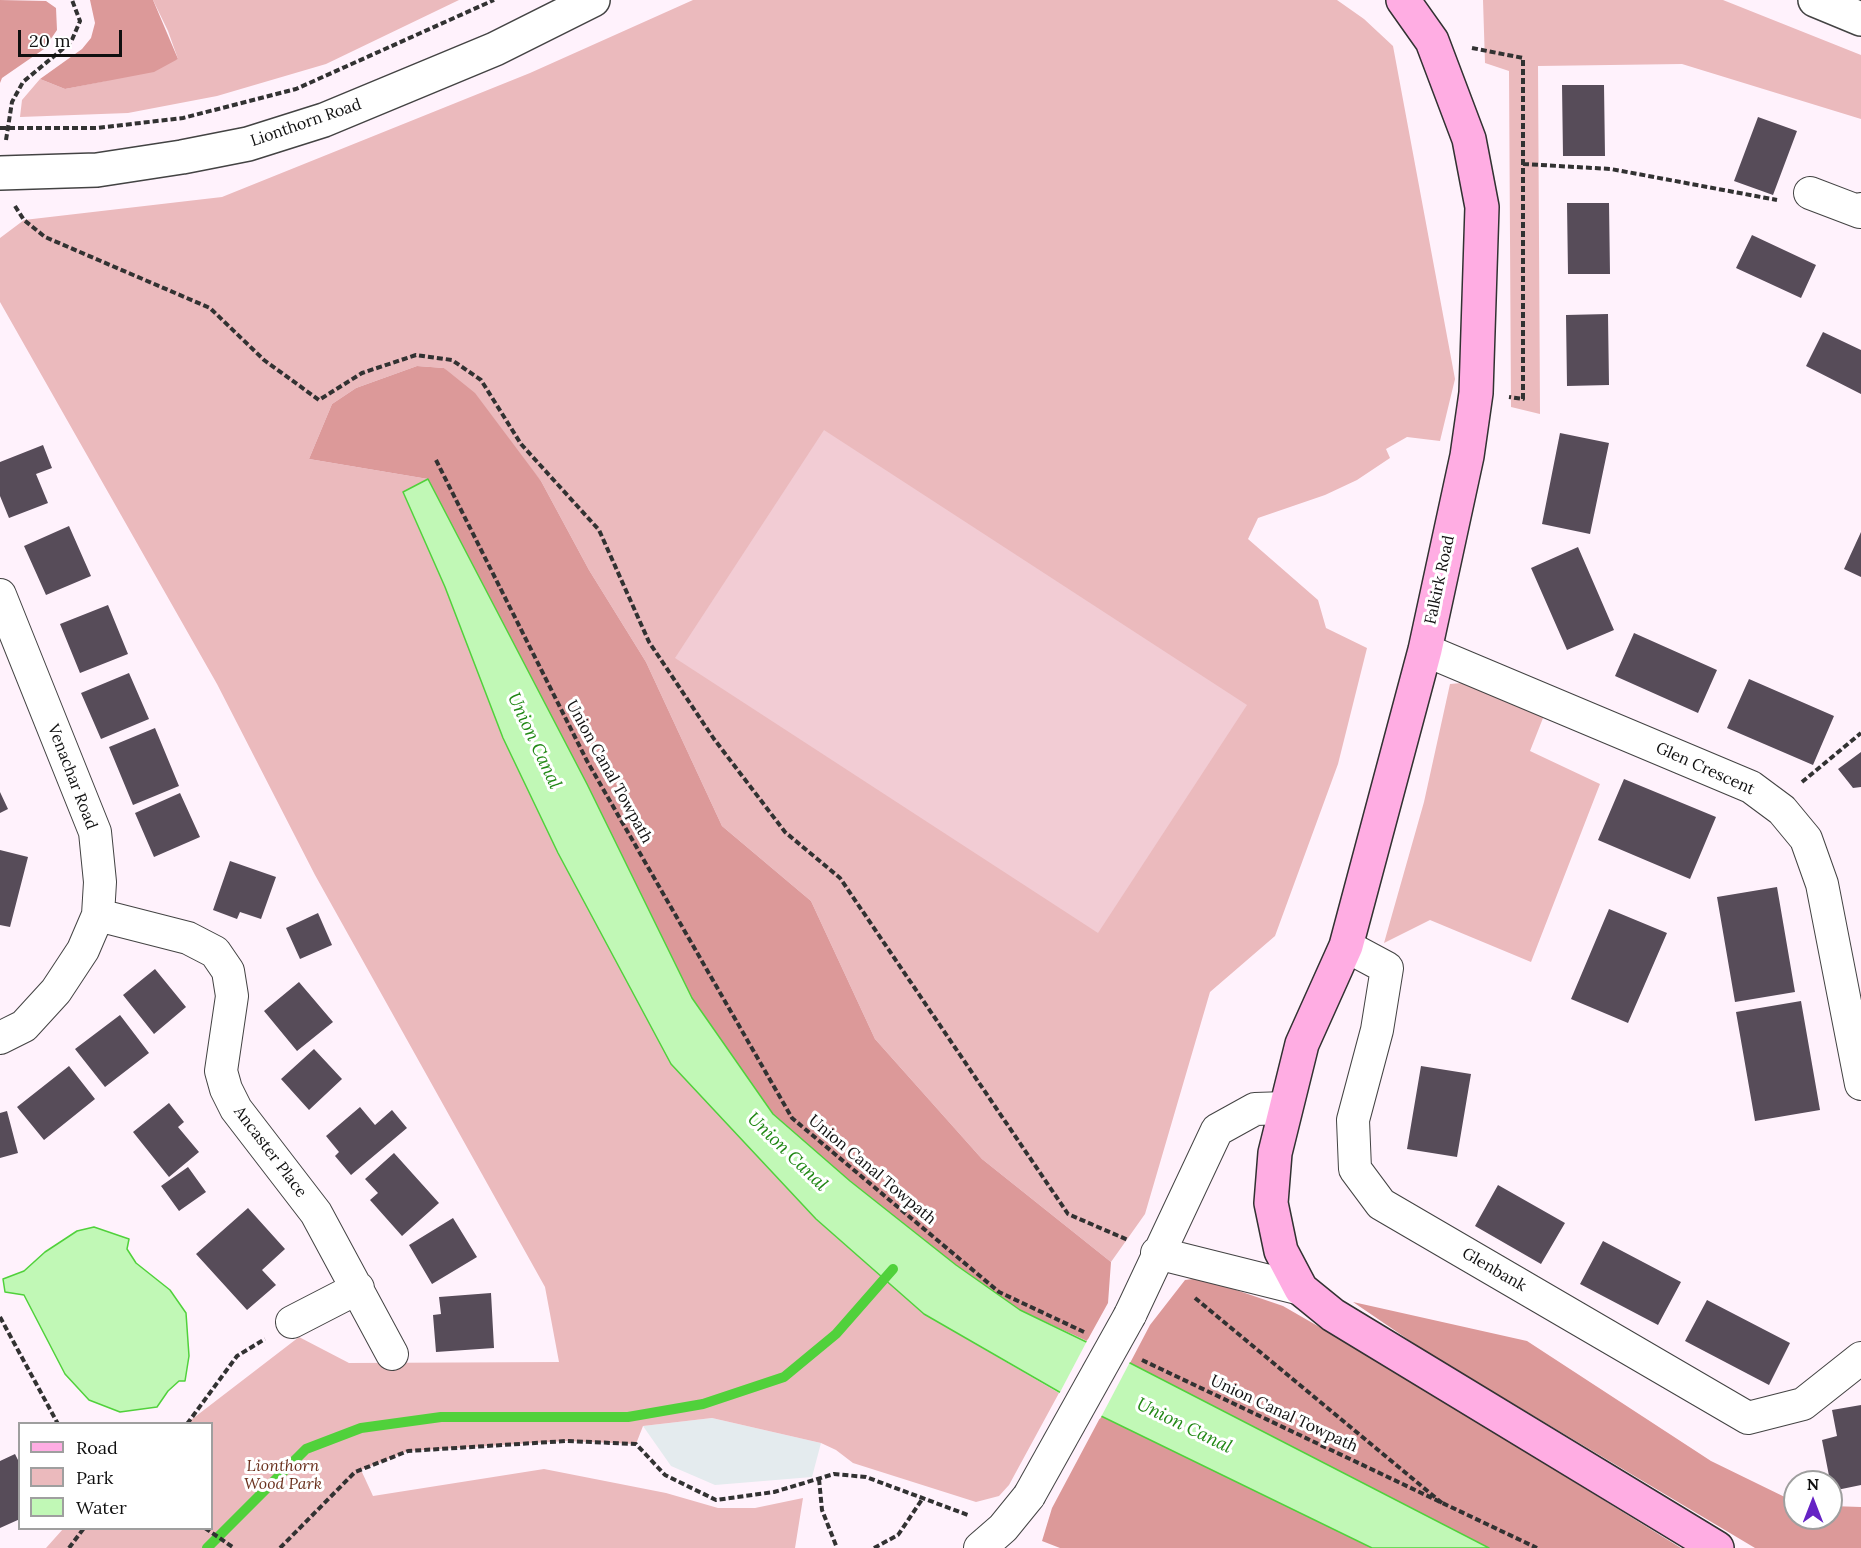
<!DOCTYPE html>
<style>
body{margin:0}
#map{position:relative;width:1861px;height:1548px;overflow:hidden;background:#fff2fc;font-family:Lora,serif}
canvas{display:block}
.legend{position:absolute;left:18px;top:1422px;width:195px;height:108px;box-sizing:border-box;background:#fff;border:2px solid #9f9f9f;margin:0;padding:8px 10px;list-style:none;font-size:18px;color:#101010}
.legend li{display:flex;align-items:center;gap:12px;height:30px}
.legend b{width:30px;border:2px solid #9f9f9f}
.north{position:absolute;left:1783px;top:1470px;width:60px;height:60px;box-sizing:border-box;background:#fff;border:2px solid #9f9f9f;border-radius:50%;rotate:0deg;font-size:16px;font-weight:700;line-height:24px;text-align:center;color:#101010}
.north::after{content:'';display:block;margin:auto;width:21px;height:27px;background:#6523c4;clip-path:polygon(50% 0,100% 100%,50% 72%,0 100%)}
.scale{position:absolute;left:18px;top:30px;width:104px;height:27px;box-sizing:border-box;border:3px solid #101010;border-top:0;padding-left:8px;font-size:18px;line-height:21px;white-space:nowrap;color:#101010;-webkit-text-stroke:4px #fff;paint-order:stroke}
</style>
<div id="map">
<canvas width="1861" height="1548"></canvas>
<ul class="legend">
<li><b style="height:8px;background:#ffade3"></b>Road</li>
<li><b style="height:16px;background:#ebbabd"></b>Park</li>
<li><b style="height:16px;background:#c1f8b6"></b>Water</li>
</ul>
<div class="north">N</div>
<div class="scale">20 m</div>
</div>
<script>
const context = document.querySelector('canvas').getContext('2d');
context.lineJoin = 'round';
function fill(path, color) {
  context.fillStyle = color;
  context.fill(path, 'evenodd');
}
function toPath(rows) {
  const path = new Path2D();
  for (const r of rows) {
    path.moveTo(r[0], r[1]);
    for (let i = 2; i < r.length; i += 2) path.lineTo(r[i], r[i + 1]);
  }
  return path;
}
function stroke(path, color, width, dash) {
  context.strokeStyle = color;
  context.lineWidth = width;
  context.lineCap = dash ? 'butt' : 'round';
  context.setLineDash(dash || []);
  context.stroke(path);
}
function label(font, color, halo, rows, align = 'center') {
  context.font = font + ' Lora,serif';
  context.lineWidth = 6;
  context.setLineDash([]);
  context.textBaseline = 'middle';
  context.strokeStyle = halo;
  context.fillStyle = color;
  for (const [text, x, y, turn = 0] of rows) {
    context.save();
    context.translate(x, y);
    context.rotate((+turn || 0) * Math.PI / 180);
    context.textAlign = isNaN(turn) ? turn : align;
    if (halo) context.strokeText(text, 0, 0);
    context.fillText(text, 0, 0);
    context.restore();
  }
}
fill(toPath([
 [712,1418,821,1443,812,1477,715,1485,671,1466,643,1426]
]), '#e4ebee');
fill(toPath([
 [153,0,459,0,326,64,217,96,128,113,20,117,22,100,40,79,65,89,105,81,178,59,168,31],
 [693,0,1337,0,1364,19,1393,46,1455,379,1440,441,1407,437,1386,449,1390,458,1357,480,1325,495,1258,518,1248,539,1318,600,1326,628,1367,648,1338,764,1275,936,1210,992,1145,1214,1111,1262,982,1159,875,1039,811,901,722,826,646,662,589,570,541,481,444,368,417,366,356,388,332,404,309,459,428,479,403,493,445,587,503,738,558,853,672,1064,816,1219,924,1314,1059,1393,1009,1485,999,1496,976,1502,853,1463,836,1450,821,1443,712,1418,643,1426,636,1444,566,1441,408,1451,361,1470,373,1496,544,1469,666,1493,718,1508,755,1508,803,1498,795,1548,46,1548,63,1529,212,1528,212,1424,187,1423,299,1337,349,1363,559,1362,545,1287,315,875,217,684,0,302,0,238,24,220,222,197,530,73],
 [1483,0,1723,0,1861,55,1861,119,1682,64,1538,66,1540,414,1511,407,1509,71,1485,63],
 [1473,682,1545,713,1530,751,1600,784,1531,962,1430,920,1384,943,1424,802,1450,684]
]), '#ebbabd');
fill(toPath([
 [0,0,46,1,56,8,57,30,44,49,2,78,0,83],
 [90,0,153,0,178,59,154,72,65,89,40,79,82,49,91,38,95,23],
 [417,366,444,368,475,393,541,481,589,570,646,662,722,826,811,901,875,1039,982,1159,1111,1262,1108,1303,1087,1341,1020,1310,956,1265,850,1181,773,1114,692,998,587,784,428,479,309,459,332,404,356,388],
 [1201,1278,1283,1306,1382,1363,1681,1548,1489,1548,1130,1363,1150,1325,1185,1280],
 [1353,1302,1527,1341,1711,1461,1795,1502,1795,1518,1831,1518,1831,1506,1861,1507,1861,1548,1755,1548,1425,1351],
 [1101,1416,1372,1548,1060,1548,1042,1541,1052,1508]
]), '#dc9999');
fill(toPath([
 [824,430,1247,705,1098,933,675,658]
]), '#f2ccd4');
const water = toPath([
 [428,479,587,784,692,998,773,1114,850,1181,956,1265,1020,1310,1130,1363,1489,1548,1372,1548,1101,1416,924,1314,816,1219,671,1064,558,853,503,738,445,587,403,492,428,479],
 [94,1227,129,1239,127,1249,136,1263,170,1290,186,1313,189,1356,185,1381,179,1381,168,1391,157,1407,120,1412,89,1400,65,1374,24,1295,5,1292,3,1279,24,1271,45,1252,77,1231,94,1227]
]);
fill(water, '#c1f8b6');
stroke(water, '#50d13b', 1.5);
fill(toPath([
 [1088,1339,1131,1360,1100,1419,1058,1396]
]), '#fff2fc');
stroke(toPath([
 [207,1548,306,1449,361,1428,441,1417,628,1417,703,1404,784,1377,836,1334,893,1269]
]), '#50d13b', 10);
fill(toPath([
 [1562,85,1604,85,1605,156,1563,156],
 [1758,117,1797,131,1773,195,1734,181],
 [1567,203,1609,203,1610,274,1568,274],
 [1752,235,1816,265,1801,298,1736,268],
 [1608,314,1609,385,1567,386,1566,315],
 [1823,332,1861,350,1861,394,1806,366],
 [1560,433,1609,443,1590,534,1542,524],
 [43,445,52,468,36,474,48,503,9,518,0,496,0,462],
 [69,526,91,576,46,595,24,546],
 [1861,532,1861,577,1844,569],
 [1578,547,1614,630,1567,650,1531,568],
 [108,605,128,654,80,673,60,624],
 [1634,633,1717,670,1698,713,1615,676],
 [129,673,149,719,101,739,81,693],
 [1749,679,1834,716,1813,765,1727,728],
 [155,728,179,786,133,805,109,747],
 [1861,752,1861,787,1853,788,1838,769],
 [1624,779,1716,817,1690,879,1598,840],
 [0,792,8,809,0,813],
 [180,793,200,837,154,857,135,813],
 [0,850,28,857,10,927,0,925],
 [230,861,276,877,261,919,240,912,237,919,213,910],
 [1777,887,1795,992,1735,1002,1717,897],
 [1609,909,1667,933,1628,1023,1571,999],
 [318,913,332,945,300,959,286,928],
 [155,969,186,1007,154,1034,123,995],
 [299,982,333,1022,297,1051,264,1011],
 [1801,1001,1820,1110,1755,1121,1736,1012],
 [120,1015,149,1053,105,1087,75,1049],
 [314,1049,342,1079,309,1110,281,1079],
 [69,1066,95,1099,44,1140,17,1107],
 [1421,1066,1471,1074,1457,1157,1407,1149],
 [169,1103,184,1122,178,1127,199,1152,169,1177,133,1132],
 [360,1107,375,1125,392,1110,407,1128,351,1175,335,1156,339,1152,326,1136],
 [7,1111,18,1153,0,1158,0,1113],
 [394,1153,439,1203,402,1236,370,1200,378,1193,365,1179],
 [188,1167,206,1192,179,1211,161,1186],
 [1498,1185,1565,1223,1541,1264,1475,1226],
 [248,1208,285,1249,262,1270,276,1285,247,1310,196,1254],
 [453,1218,477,1257,432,1284,409,1245],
 [1603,1241,1681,1282,1658,1325,1580,1284],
 [491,1293,494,1348,436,1352,433,1315,441,1314,439,1297],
 [1707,1300,1790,1343,1769,1385,1685,1341],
 [1861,1405,1861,1485,1832,1491,1822,1440,1837,1436,1832,1410],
 [15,1454,20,1464,20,1519,0,1528,0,1461]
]), '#574c59');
const minor = toPath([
 [1810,193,1860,212,1861,209],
 [0,595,95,832,100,882,98,915,83,950,56,991,24,1026,0,1038],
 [1425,650,1751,787,1782,810,1806,839,1822,884,1861,1084],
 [98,915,188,938,215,952,228,971,232,996,221,1071,226,1089,236,1109,316,1213,392,1354],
 [1346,946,1387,968,1377,1030,1353,1120,1355,1169,1381,1204,1748,1418,1803,1404,1861,1358],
 [1157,1253,1301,1289],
 [1130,1315,1217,1130,1255,1109,1286,1108],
 [292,1322,358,1288],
 [980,1548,1003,1528,1029,1496]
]);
const tertiary = toPath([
 [1815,0,1861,19],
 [0,173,97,170,182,157,248,144,324,120,495,49,593,0]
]);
const secondary = toPath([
 [1403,0,1432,41,1469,139,1482,207,1476,393,1467,456,1425,650,1346,946,1302,1044,1275,1153,1271,1203,1281,1251,1301,1289,1333,1315,1717,1548]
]);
stroke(minor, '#434343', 34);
stroke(tertiary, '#434343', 36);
stroke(secondary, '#323232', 36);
stroke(toPath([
 [1472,48,1523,58,1523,399,1509,397],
 [0,128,97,128,183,118,296,89,494,0],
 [6,140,12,102,23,82,71,42,80,21,72,0],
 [1523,164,1611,169,1777,200],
 [15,206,24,220,45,237,210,308,264,360,319,400,362,373,416,355,452,360,481,380,521,444,599,530,649,642,714,739,785,832,840,878,1068,1214,1128,1240],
 [436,460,587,761,792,1118,999,1292,1084,1332],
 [1802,782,1861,733],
 [1195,1298,1442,1503],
 [0,1317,58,1424],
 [1142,1360,1537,1548],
 [187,1424,237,1356,265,1339],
 [819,1479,822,1510,837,1548],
 [205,1528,234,1548],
 [69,1548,84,1528],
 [280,1548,355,1472,408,1451,566,1441,636,1444,665,1475,716,1500,774,1492,834,1474,866,1477,968,1515],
 [874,1548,898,1535,923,1498]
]), '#323232', 4, [6, 3]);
stroke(minor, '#fff', 32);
stroke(tertiary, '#fff', 33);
stroke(secondary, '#ffade3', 33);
const minorBridge = toPath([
 [1029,1496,1130,1315]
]);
stroke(minorBridge, '#434343', 34, []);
stroke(minorBridge, '#fff', 32);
label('16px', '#101010', '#fff', [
 ["Lionthorn Road",306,123,-19],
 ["Falkirk Road",1440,580,-78],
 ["Glen Crescent",1705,769,24],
 ["Union Canal Towpath",609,772,61],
 ["Venachar Road",72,777,69],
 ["Ancaster Place",270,1152,53],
 ["Union Canal Towpath",872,1170,40],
 ["Glenbank",1494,1270,30],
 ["Union Canal Towpath",1284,1414,25]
]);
label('italic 16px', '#6a301d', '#fff', [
 ["Lionthorn",283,1466],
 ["Wood Park",283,1484]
]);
label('italic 18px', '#208814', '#fff', [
 ["Union Canal",534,741,65],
 ["Union Canal",787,1152,44],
 ["Union Canal",1184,1426,26]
]);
</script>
